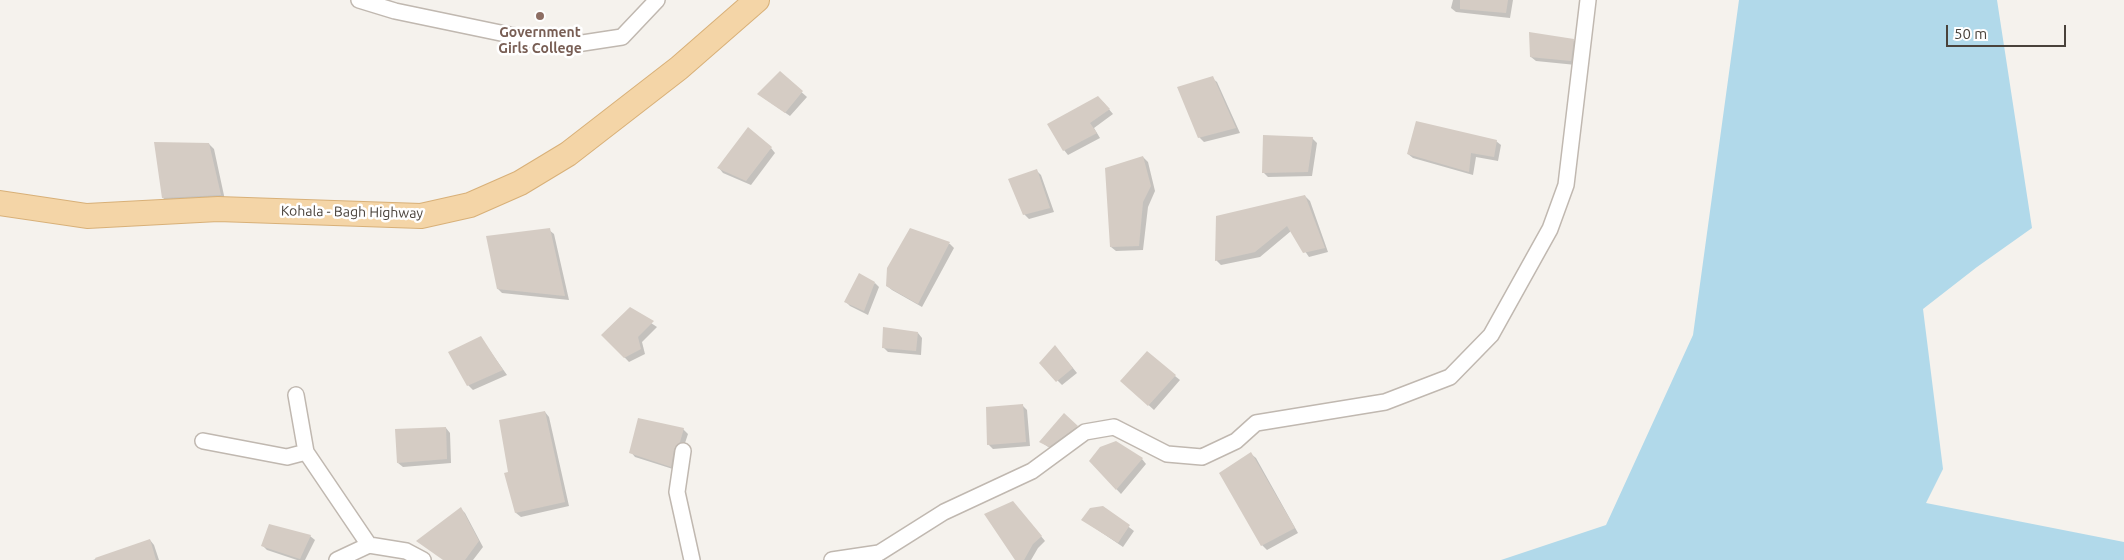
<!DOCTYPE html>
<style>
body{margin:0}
#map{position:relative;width:2124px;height:560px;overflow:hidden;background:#f5f2ed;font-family:Ubuntu,sans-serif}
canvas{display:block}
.scale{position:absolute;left:1946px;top:25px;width:120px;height:22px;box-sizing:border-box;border:2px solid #49423b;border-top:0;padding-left:6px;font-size:15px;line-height:18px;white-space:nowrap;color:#49423b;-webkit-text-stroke:4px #fff;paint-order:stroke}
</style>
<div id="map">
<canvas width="2124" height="560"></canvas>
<div class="scale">50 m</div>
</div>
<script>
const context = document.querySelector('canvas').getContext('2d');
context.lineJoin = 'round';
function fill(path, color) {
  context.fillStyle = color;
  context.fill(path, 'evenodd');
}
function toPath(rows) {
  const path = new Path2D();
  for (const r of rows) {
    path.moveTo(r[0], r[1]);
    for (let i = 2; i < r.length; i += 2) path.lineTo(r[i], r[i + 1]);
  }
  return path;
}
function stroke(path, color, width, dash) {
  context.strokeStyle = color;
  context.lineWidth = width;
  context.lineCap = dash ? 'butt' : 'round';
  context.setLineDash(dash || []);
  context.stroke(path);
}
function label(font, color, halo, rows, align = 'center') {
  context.font = font + ' Ubuntu,sans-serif';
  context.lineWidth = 5;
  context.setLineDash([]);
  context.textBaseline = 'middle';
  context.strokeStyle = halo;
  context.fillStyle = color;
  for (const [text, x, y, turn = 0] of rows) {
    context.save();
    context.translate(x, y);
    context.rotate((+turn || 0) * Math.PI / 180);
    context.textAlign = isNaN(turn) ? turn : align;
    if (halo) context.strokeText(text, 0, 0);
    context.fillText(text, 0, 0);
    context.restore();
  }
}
fill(toPath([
 [1739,0,1997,0,2032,228,1977,267,1923,309,1943,469,1926,503,2124,542,2124,560,1501,560,1606,525,1693,335]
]), '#b1d9ea');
fill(toPath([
 [1453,0,1513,0,1510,18,1456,12,1451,8],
 [1573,40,1578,44,1576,65,1536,61,1531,57],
 [780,73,807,97,790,116,758,94],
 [1212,78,1217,82,1240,133,1204,142,1199,137],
 [1103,102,1113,114,1094,128,1100,138,1068,155,1064,150],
 [1312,138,1317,143,1312,176,1268,177,1263,172],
 [1496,141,1501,145,1498,161,1476,157,1473,175,1413,158,1408,154],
 [209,144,214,149,225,200,168,202,163,198],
 [771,148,775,153,751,185,723,173,719,168],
 [1143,157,1148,162,1155,191,1148,207,1143,250,1116,251,1111,247],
 [1036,170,1041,175,1054,212,1029,219,1024,214],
 [1305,196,1310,201,1328,252,1309,257,1291,231,1260,257,1221,265,1216,260],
 [910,229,950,244,954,248,922,307,892,290,887,286],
 [549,230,554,234,569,300,502,293,498,289],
 [875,283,879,287,868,315,850,306,845,301],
 [630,309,657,327,642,342,645,354,629,362,603,335],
 [918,333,922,338,921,355,888,352,883,347],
 [481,338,507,375,473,390,468,385],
 [1059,351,1077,373,1062,385,1040,363],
 [1175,376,1180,380,1154,410,1122,381],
 [1023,406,1027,410,1030,446,993,449,988,444],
 [545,412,549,417,569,506,521,517,516,513,509,473],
 [1064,415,1081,431,1054,451,1041,442],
 [446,428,450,433,451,463,403,467,398,463],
 [683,429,688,434,676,470,635,457,631,452],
 [1251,454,1256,458,1298,533,1267,550,1262,545],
 [1142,459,1146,464,1121,494,1090,461],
 [1017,507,1045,541,1038,548,1031,560,1016,560],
 [1103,507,1134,531,1123,547,1083,520],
 [461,509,465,513,483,547,473,560,443,560],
 [310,536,315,540,305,560,297,560,267,550,262,545],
 [150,540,154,545,159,560,93,560]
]), '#0003');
fill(toPath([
 [1460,0,1508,0,1506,13,1460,9],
 [1529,32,1574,39,1571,61,1530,57],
 [780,71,803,91,785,113,757,94],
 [1213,76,1236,128,1198,138,1177,87],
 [1098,96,1110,109,1090,123,1097,133,1063,151,1047,124],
 [1416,121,1497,140,1494,157,1471,153,1469,172,1407,154],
 [748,127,772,147,746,181,717,168],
 [1263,135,1313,137,1308,172,1262,173],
 [154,142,209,143,221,195,162,198],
 [1143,156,1151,186,1143,202,1139,246,1110,247,1105,168],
 [1037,169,1050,208,1023,215,1008,179],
 [1305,195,1325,248,1303,253,1287,226,1255,252,1215,261,1216,216],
 [550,228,565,296,497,289,486,236],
 [910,228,950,242,918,304,886,286,887,268],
 [859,273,875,282,864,311,844,302],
 [630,307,654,321,638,337,641,349,624,358,601,335],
 [883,327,918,332,916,351,882,348],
 [481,336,503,370,467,386,448,352],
 [1055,345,1073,368,1056,382,1039,363],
 [1147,351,1176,375,1148,406,1120,381],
 [1023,404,1026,442,987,445,986,407],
 [545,411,565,502,515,513,504,473,508,472,499,420],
 [1064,413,1078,426,1049,447,1039,442],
 [638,418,684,428,680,442,674,449,671,467,629,453],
 [446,427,447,459,397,463,395,429],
 [1116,441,1143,458,1116,490,1089,461,1100,447],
 [1251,452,1295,528,1261,546,1219,473],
 [1013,501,1042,536,1033,544,1024,560,1015,560,984,514],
 [1103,506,1130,525,1118,543,1081,520,1090,508],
 [461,507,479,541,465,560,443,560,416,541],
 [269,524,311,535,300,559,261,546],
 [150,539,156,560,96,560,95,558]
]), '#d5ccc4');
const minor = toPath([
 [359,0,395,11,563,46,622,37,657,0],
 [296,395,306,452,369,545],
 [203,441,287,457,306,452],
 [683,451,677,492,692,560],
 [337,560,369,545,406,551,423,560],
 [832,560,879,553,944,512,1032,471,1085,432,1114,427,1167,454,1202,457,1236,441,1256,423,1385,402,1450,377,1491,335,1550,229,1566,185,1588,0]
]);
const primary = toPath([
 [0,203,87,216,218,209,421,216,470,205,520,183,568,154,679,68,757,0]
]);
stroke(minor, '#c0b8b0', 18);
stroke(primary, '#d8b078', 26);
stroke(minor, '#fff', 15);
stroke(primary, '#f4d5a7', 24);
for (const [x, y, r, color] of [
 [540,16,5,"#8d6e63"]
]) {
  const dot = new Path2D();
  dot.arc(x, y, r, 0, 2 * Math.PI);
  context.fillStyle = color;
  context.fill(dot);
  stroke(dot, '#fff', 2);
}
label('bold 14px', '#785e54', '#fff', [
 ["Government",540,32],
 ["Girls College",540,48]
]);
label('14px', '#49423b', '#fff', [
 ["Kohala - Bagh Highway",352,212,1]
]);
</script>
